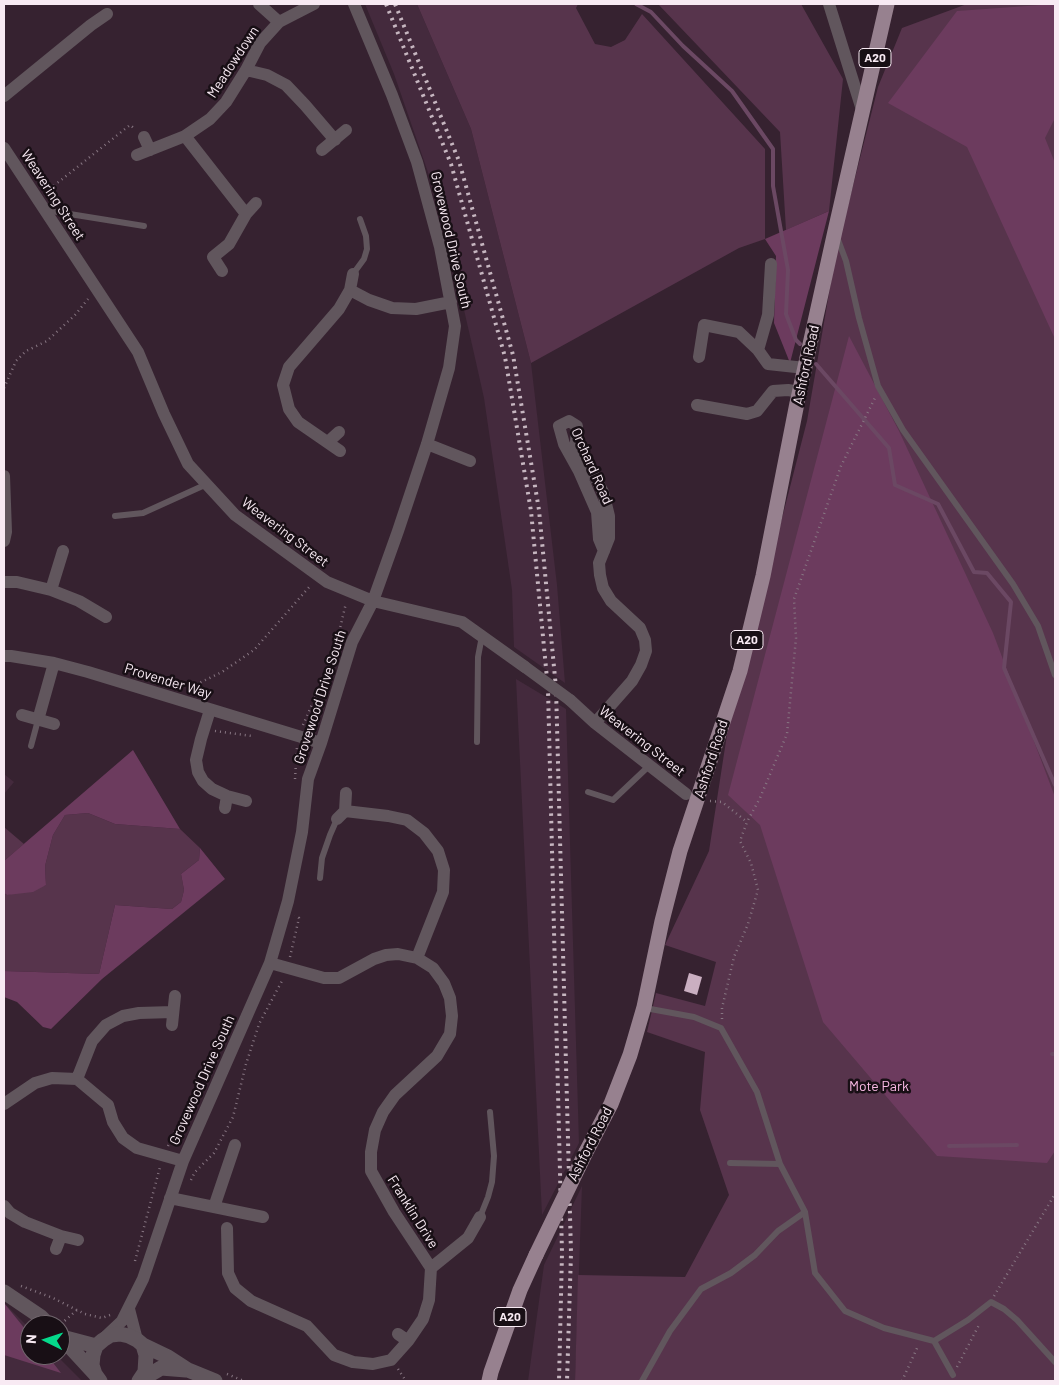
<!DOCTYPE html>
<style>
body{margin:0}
#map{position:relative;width:1059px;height:1385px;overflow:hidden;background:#362230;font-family:Barlow,sans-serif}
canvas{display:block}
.frame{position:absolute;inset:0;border:5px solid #f8eaf3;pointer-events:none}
.north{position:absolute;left:20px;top:1315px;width:50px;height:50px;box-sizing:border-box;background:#180f15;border:1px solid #72676e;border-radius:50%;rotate:274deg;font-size:14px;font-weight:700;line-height:20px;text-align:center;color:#f8eaf3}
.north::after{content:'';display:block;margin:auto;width:18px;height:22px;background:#05d98b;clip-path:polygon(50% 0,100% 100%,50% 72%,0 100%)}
</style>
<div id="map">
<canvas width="1059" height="1385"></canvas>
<div class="frame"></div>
<div class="north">N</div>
</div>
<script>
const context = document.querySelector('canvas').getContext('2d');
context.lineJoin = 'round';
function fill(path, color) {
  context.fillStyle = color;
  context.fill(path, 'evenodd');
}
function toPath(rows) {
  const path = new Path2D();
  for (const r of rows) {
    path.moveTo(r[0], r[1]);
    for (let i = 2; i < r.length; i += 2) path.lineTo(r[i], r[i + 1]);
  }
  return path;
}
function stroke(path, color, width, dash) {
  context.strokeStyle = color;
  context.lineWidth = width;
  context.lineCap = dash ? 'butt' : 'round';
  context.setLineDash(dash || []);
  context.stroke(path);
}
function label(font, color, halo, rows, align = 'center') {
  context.font = font + ' Barlow,sans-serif';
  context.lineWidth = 5;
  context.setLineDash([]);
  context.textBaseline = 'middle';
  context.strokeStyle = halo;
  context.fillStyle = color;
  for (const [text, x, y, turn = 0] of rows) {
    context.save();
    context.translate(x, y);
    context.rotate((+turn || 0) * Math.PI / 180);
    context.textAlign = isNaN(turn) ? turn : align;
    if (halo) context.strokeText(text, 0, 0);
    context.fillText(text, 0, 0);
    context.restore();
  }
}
fill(toPath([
 [365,4,417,4,471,129,531,363,557,585,565,683,514,647,512,590,484,398,473,349,441,210,394,74],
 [516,679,566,709,579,1143,542,1215],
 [4,774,14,782,4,794],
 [582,1186,575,1381,528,1381,544,1265],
 [4,1303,30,1329,30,1355,56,1355,82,1381,4,1381]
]), '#442a3d');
fill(toPath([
 [417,4,578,4,576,8,595,44,611,47,625,40,642,14,765,149,765,239,739,248,531,363,471,129],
 [658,4,801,4,843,79,829,211,786,230,780,132],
 [967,4,1055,4,1055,1381,575,1381,578,1275,685,1277,729,1195,700,1110,705,1052,647,1032,656,993,705,1006,716,962,665,945,709,851,728,728,807,421,836,253,878,87,902,28],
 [88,813,115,824,180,829,200,848,199,860,181,874,184,890,181,902,172,909,115,905,99,974,4,971,4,893,7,895,46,885,45,866,53,835,65,815],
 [4,827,24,844,4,861]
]), '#57344c');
fill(toPath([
 [1055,4,1055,118,1045,138,1055,163,1055,339,967,147,888,103,957,11],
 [829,211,790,363,774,323,776,256,765,239],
 [849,336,899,431,993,633,1055,797,1055,1151,1047,1163,937,1156,823,1022,760,825,728,795],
 [133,750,180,829,115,824,88,813,65,815,53,835,45,866,46,885,33,892,7,895,4,893,4,861],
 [200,848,225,879,102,979,51,1029,43,1027,17,1002,4,997,4,971,99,974,115,905,172,909,181,902,184,890,181,874,199,860],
 [4,1303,30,1335,30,1355,47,1355,61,1373,4,1355]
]), '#6c3b5e');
stroke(toPath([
 [636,4,651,12,683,46,732,91,773,149,773,186,788,270,786,314,796,340,800,344],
 [816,364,889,448,895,485,938,504,974,572,987,573,1011,602,1004,668,1055,785],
 [1052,1054,1055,1054],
 [949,1146,1017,1145]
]), '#6b4863', 4);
fill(toPath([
 [689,973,702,977,697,995,684,991]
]), '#caafc1');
stroke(toPath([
 [46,192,130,125,135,129],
 [4,388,16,361,26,351,47,341,75,315,88,299],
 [189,691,191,687,222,672,254,650,311,585],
 [303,725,325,675,338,637,346,603],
 [215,731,252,736],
 [295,779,297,747],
 [710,801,722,802,747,822],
 [290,957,299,918,295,915],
 [722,1019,722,1008,734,957,748,924,758,890,751,863,740,841,747,822,760,798,787,734,796,638,794,599,841,466,875,398],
 [168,1146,205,1071,214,1058],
 [191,1180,195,1172,214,1153,233,1117,246,1064,259,1024,283,979],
 [135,1261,160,1167],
 [21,1286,53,1298,85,1314,102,1318,110,1315],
 [994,1296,1055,1194],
 [61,1324,77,1310],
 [957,1367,980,1323],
 [398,1369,406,1381],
 [227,1374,244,1381],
 [902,1381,918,1346]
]), '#877682', 2.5, [1, 4]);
stroke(toPath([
 [45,210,144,226],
 [837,237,846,261,859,318,878,386,903,430,1013,584,1038,626,1055,675],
 [353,274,364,259,367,249,366,236,360,219],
 [115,516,143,513,207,484],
 [477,742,478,657,482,636],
 [31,746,38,720],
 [588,792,613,800,650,765],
 [320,878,322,858,330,835,337,819],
 [645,1008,694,1017,721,1028,757,1092,780,1164,805,1212,815,1273,845,1311,884,1328,934,1341,968,1320,991,1302,1004,1309,1017,1320,1055,1362],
 [730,1163,780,1164],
 [480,1217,488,1197,492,1182,494,1156,490,1112],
 [934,1341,953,1375],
 [642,1381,670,1331,701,1289,731,1273,755,1255,778,1231,805,1212]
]), '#61565d', 6);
stroke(toPath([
 [259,4,279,22],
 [829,4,863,113],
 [246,70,267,75,286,85,305,105,335,140],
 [4,96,91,25,107,14],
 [185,136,246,214],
 [144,137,150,150],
 [4,148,138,352,164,414,188,464,235,515,327,582,373,601,462,622,525,667],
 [322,150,346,130],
 [137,155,185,136,210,119,226,102,246,70,260,43,279,22,314,4],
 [222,271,213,257,229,244,246,214,256,203],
 [350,290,369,300,392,308,416,309,451,302],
 [758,350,768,315,771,264],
 [699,357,704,325,739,332,758,350,768,364,805,368],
 [697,405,747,414,757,411,773,391,788,390,800,392],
 [328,442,339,432],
 [427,444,470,461],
 [340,451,298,422,289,409,283,385,289,367,339,309,350,290,353,274],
 [4,476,6,532,4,541],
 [4,582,17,582,51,590,79,601,106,617],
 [51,590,63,551],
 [4,656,11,656,54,663,88,672,321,743],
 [570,700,595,723,686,794],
 [210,710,201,739,196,760,198,772,203,781,212,789,227,796,246,801],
 [22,715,54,724],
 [38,720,54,663],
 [595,723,632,681,641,665,646,651,645,640,640,628,611,601,603,588,600,575,599,563,609,538,609,516,603,492,576,442,577,426,569,421,559,426,564,444,579,471,597,512,599,539,604,551],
 [225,808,227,796],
 [345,811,388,816,407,820,424,833,438,851,444,870,443,892,417,958],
 [337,819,345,811,346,793],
 [172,1025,175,996],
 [77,1079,92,1041,106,1025,123,1016,139,1013,173,1012],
 [4,1104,35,1083,52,1078,77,1079,108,1105,113,1122,123,1138,137,1148,183,1161],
 [170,1198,263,1217],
 [4,1206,10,1213,25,1222,61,1236,78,1240],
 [214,1207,235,1145],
 [227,1228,228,1273,235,1288,251,1301,307,1326,334,1355,353,1362,373,1364,391,1360,408,1341,423,1319,429,1300,431,1268,394,1212,371,1171,371,1152,375,1130,383,1112,395,1095,437,1056,450,1034,452,1016,450,998,444,983,433,968,417,958,398,954,386,955,374,959,339,978,324,978,270,963],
 [56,1249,61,1236],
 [431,1268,468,1238,480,1217],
 [129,1309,137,1340],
 [398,1334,408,1341],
 [104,1338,122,1321,143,1279,183,1161,270,963,288,901,302,832,308,779,321,743,352,642,373,601,398,531,427,444,449,368,455,326,440,247,417,162,392,95,354,4]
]), '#61565d', 12);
stroke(toPath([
 [4,1292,41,1317,49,1325],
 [60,1336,95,1374],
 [62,1337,96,1346],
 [143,1345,168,1357,188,1370,215,1381],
 [141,1380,161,1368,186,1370],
 [100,1381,95,1374,92,1365,93,1355,96,1346,103,1340,111,1335,120,1334,129,1336,137,1340,143,1345,146,1355,145,1372,139,1381]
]), '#61565d', 15);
stroke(toPath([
 [586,1152,611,1104,630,1055,644,1007,662,921,680,851,740,671,763,576,797,403,835,231,887,4],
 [489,1381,491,1372,520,1290,536,1255]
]), '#97818f', 15);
stroke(toPath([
 [386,4,451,164,505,357,531,511,548,689,562,1253,559,1381],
 [395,4,459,161,513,355,539,510,556,688,571,1253,567,1381]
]), '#c6b6c0', 4, [2.5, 5]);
stroke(toPath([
 [525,667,570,700]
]), '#61565d', 12);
stroke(toPath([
 [536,1255,586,1152]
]), '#97818f', 15);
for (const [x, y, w] of [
 [875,58,32],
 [747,640,32],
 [510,1317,32]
]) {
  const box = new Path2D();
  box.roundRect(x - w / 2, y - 9.5, w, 19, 4);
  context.fillStyle = '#180f15';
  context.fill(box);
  stroke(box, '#f8eaf3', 1);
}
label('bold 12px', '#f8eaf3', null, [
 ["A20",875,58],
 ["A20",747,640],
 ["A20",510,1317]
]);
label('14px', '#f8eaf3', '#180f15', [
 ["Meadowdown",233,62,-57],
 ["Weavering Street",53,195,57],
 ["Grovewood Drive South",451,240,77],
 ["Ashford Road",806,365,-78],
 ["Orchard Road",592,466,66],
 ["Weavering Street",285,532,37],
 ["Provender Way",168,681,17],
 ["Grovewood Drive South",320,697,-72],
 ["Weavering Street",642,741,38],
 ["Ashford Road",711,759,-72],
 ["Grovewood Drive South",202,1080,-66],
 ["Ashford Road",590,1144,-63],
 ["Franklin Drive",413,1212,58]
]);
label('14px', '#fcbce7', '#180f15', [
 ["Mote Park",879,1086]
]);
</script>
